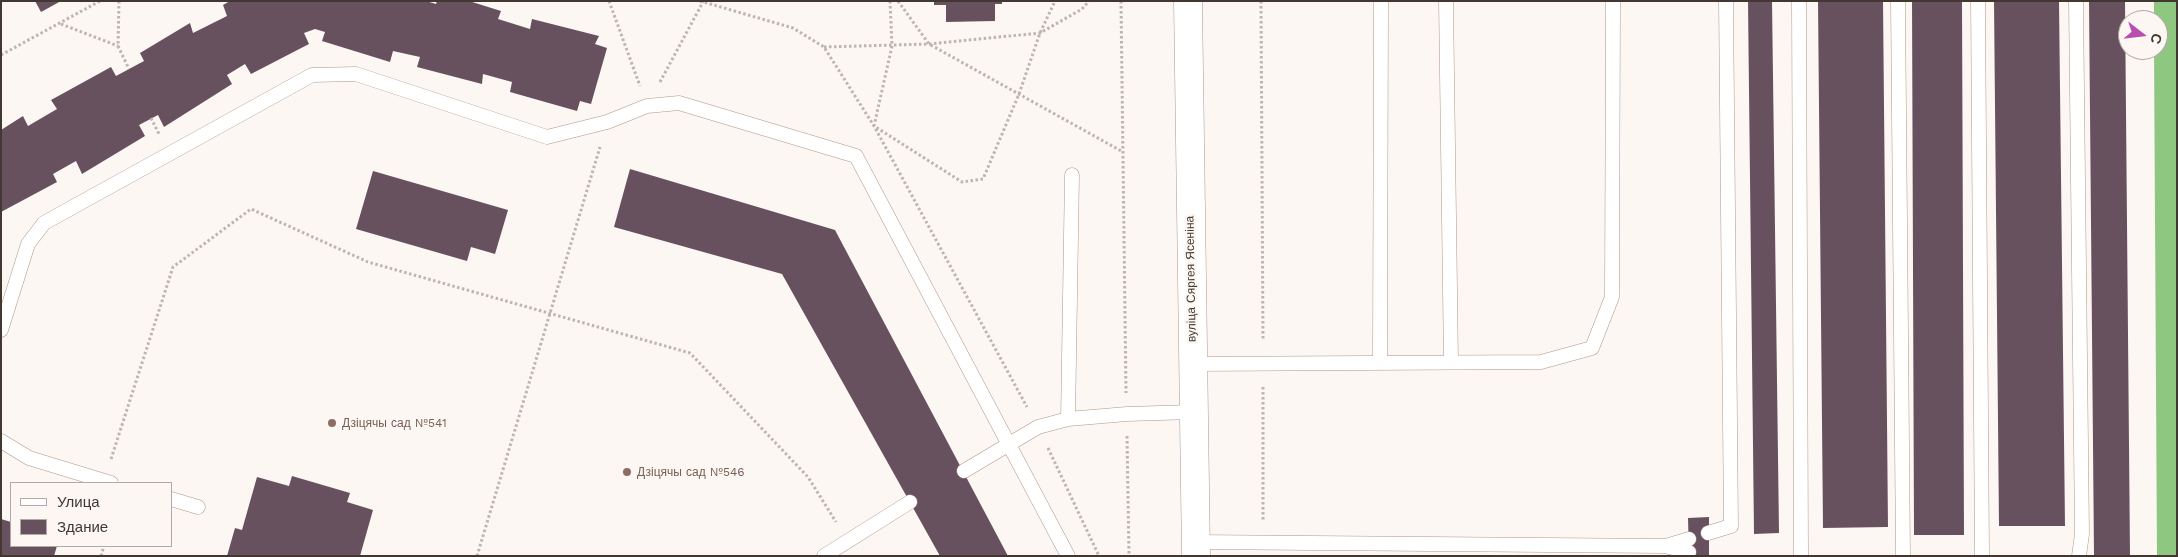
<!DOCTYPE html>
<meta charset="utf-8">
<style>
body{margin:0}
#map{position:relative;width:2178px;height:557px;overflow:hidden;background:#fcf7f3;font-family:"Work Sans",sans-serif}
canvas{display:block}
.frame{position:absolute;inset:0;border:2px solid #423731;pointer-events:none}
.legend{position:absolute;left:10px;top:482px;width:162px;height:65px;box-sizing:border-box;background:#fcf7f3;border:1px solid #b2aaa5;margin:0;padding:6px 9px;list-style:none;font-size:15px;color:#423731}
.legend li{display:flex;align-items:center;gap:10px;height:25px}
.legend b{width:25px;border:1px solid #b2aaa5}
.north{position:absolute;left:2118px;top:10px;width:50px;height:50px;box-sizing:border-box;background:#fcf7f3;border:1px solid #b2aaa5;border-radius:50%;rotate:106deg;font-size:14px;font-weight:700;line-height:20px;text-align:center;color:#423731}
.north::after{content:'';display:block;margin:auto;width:18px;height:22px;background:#b74eb0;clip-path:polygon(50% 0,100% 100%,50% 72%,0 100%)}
</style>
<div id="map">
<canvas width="2178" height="557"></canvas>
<div class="frame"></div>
<ul class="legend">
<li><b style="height:6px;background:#fff"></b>Улица</li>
<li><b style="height:14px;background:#68515e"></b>Здание</li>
</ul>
<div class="north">С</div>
</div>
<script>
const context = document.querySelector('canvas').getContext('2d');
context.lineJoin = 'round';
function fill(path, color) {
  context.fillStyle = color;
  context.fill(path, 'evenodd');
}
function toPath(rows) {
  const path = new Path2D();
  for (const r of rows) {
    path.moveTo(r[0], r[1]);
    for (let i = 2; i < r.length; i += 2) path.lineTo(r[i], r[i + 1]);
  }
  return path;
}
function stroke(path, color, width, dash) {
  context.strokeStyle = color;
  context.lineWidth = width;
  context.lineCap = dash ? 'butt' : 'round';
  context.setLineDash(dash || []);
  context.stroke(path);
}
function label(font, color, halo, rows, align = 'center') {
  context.font = font + ' "Work Sans",sans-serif';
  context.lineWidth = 5;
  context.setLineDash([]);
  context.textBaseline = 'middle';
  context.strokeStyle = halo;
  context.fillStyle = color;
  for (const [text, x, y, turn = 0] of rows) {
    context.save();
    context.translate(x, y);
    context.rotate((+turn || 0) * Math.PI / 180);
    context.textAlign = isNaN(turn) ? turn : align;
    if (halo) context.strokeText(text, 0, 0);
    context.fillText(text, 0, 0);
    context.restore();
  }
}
fill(toPath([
 [2154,1,2177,1,2177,556,2157,556,2154,50,2158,50,2158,20,2154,20]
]), '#8ec880');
fill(toPath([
 [35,1,61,1,41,12],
 [230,1,426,1,436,4,437,1,469,1,501,11,498,19,530,29,532,19,599,36,595,44,607,48,591,104,580,101,577,111,510,92,512,82,483,74,482,84,417,67,420,57,393,51,390,62,322,41,325,32,315,29,304,33,309,44,251,74,245,64,227,75,232,84,164,127,158,115,139,125,145,136,82,174,76,161,53,174,57,182,1,212,1,130,23,116,28,126,57,109,51,100,111,67,116,76,144,61,140,53,190,23,193,33,227,16,223,5],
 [934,1,1002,1,1002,4,995,4,995,21,946,22,946,5,934,5],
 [1748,1,1772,1,1779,533,1754,534],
 [1818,1,1883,1,1888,527,1823,528],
 [1912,1,1962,1,1964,535,1914,535],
 [1994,1,2059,1,2065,526,1999,526],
 [2089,1,2125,1,2130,556,2094,556],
 [630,169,835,230,1008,556,940,556,782,274,614,227],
 [373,171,508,210,495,254,471,247,467,261,356,229],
 [292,476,350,493,347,502,373,510,360,556,227,556,235,528,242,530,257,477,289,486],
 [1709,517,1709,556,1689,556,1688,518],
 [1,519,11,522,11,546,57,546,54,556,1,556]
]), '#68515e');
const service = toPath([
 [1446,1,1451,362],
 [1799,1,1801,556],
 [1898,1,1903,556],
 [1978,1,1982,556],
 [2076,1,2082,534,2079,556],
 [1,330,28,244,44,223,312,75,356,74,547,137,607,122,647,106,679,103,856,156,1068,556],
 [1380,363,1381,1],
 [1193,364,1541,362,1592,348,1612,297,1613,1],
 [1068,419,1072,175],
 [1,441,29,458,111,483],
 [964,471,1038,427,1068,419,1127,414,1193,412],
 [171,499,198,507],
 [1708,533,1731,526,1726,1],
 [1195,542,1665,546,1689,552],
 [1666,546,1689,539],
 [824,556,910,502]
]);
const secondary = toPath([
 [1188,1,1196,556]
]);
stroke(service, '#b19788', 15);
stroke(secondary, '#b19788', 29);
stroke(toPath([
 [119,1,118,46,129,69],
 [609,1,640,86],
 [700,1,793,28,824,47,874,126,1027,407],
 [890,1,892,46,874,126,962,182,983,179,1019,94,1040,33,1055,1],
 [898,1,929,44,1123,152],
 [1121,1,1126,393],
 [1261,1,1263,341],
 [61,24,118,46],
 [824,47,929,44,1040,33,1082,9,1089,1],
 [1,55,100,1],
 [660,82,703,2],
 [151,118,159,134],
 [1263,387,1263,521],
 [1127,436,1129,556],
 [1048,448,1099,556],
 [111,459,173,267,251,209,368,262,690,353,808,477,836,522],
 [101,556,104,546],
 [477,556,600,147]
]), '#bcb5b1', 3, [2.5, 2.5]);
stroke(service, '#fff', 14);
stroke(secondary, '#fff', 28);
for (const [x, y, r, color] of [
 [332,423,5,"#8d6e63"],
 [627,472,5,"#8d6e63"]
]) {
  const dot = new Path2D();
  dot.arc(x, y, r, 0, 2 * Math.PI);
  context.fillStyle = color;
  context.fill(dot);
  stroke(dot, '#fcf7f3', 2);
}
label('12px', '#423731', '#fcf7f3', [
 ["вуліца Сяргея Ясеніна",1191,279,-91]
]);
label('12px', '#785e54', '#fcf7f3', [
 ["Дзіцячы сад №541",342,423],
 ["Дзіцячы сад №546",637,472]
], 'left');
</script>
